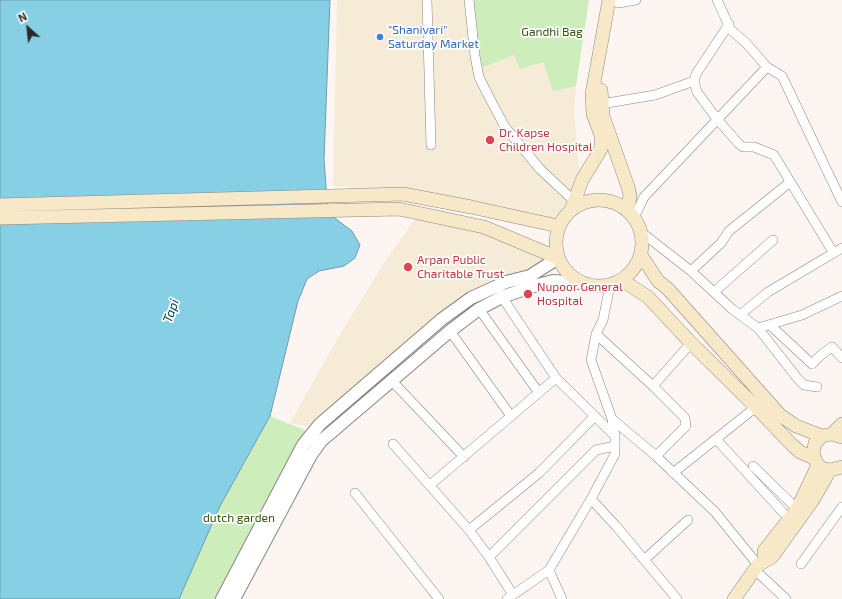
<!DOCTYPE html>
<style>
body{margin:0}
#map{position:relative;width:842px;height:599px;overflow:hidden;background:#fcf5f1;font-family:"Exo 2",sans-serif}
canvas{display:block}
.north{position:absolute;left:8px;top:8px;width:40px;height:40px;-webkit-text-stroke:3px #fff;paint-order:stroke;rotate:333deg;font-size:11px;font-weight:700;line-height:16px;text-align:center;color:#2b2927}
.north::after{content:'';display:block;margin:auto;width:14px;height:18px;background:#2b2927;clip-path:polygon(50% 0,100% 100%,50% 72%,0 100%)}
</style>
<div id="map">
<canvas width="842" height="599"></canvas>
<div class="north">N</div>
</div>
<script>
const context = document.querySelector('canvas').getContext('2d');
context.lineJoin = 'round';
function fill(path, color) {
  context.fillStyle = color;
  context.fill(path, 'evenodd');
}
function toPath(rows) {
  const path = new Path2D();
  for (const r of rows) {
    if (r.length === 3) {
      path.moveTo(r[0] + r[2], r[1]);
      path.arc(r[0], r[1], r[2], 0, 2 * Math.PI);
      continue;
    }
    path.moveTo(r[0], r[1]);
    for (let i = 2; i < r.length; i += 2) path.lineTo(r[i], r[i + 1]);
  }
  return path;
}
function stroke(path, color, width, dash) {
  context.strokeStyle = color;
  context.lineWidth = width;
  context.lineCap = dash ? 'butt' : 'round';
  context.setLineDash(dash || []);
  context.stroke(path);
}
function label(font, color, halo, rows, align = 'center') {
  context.font = font + ' "Exo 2",sans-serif';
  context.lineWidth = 3.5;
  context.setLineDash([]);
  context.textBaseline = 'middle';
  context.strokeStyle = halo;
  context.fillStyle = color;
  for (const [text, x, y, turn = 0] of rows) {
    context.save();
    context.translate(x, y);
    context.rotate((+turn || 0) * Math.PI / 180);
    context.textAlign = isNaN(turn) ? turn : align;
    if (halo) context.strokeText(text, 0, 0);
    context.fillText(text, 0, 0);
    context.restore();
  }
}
fill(toPath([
 [337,0,473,0,514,55,543,62,553,91,576,86,574,111,580,179,569,208,557,222,403,190,333,186],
 [417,216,483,229,549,259,528,272,504,278,311,427,290,423,339,336,384,263]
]), '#f6ebd6');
fill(toPath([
 [473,0,589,0,576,86,553,91,543,62,520,69,514,55,483,67,479,53],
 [270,416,307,431,222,599,179,599,220,506]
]), '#cdedba');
const water = toPath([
 [0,0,330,0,324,159,328,213,352,231,360,245,355,258,344,266,319,271,307,279,298,301,270,416,220,506,179,599,0,599,0,0]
]);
fill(water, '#87cfe4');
stroke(water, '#6b9dab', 1);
const minor = toPath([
 [427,0,431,145],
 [469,0,475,56,479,77,488,95,505,127,540,169,574,201],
 [717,0,731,30,746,43,767,67,782,76,842,202],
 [618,3,636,0],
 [729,24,696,74,694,81,697,92,717,119,739,144,743,147,754,147,774,155,833,252],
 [601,104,655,95,694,81],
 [634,218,644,197,767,67],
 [641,232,691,271,732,309,758,328,802,315,842,296],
 [691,271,721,243,729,231,789,183],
 [714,292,773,240],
 [502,297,556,378,615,436],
 [479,309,539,393],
 [740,315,768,292,842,248],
 [770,325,812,364,822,354,832,347,842,358],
 [758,328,798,379,804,385,817,387],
 [450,331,511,416],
 [596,334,653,386,685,418,686,426,656,456],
 [391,380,464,457],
 [653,386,691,343],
 [612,419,656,456,715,512,758,565],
 [716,439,789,519],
 [393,444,469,530,489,557,513,595],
 [753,466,797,509],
 [673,473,756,407],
 [430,485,556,378],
 [355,493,439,599],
 [591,499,616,526,677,599],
 [469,530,539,473,595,416],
 [489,557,596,450,615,446],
 [644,560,688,520],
 [801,564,842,507],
 [549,570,562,599],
 [755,570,786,599],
 [507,599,549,570,591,499,615,454,615,436,612,419,591,360,596,334,603,320,610,285]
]);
const tertiary = toPath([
 [222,599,303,445,320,424,442,319,471,298,506,282,530,276,558,258],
 [234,599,311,455,321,441,450,331,479,309,502,297,534,286,553,281,582,283]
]);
const secondary = toPath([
 [601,90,603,116,628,187,630,195,628,211],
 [599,243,43],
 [0,205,403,194,471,207,558,226],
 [572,208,582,180,601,149,601,135,593,114,592,94,609,0],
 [0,218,399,209,484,227,558,258],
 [641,255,658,281,668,289,780,415,796,426,822,436],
 [622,280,648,297,691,343,756,407,791,444,800,452,814,458],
 [832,434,842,424],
 [842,437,832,434,822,436,815,443,813,453,816,462,821,468,830,470,842,467],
 [764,561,764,551,797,509,818,465],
 [734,599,758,565,772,557,813,500,830,470]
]);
stroke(minor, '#8c8682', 10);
stroke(tertiary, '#8c8682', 14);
stroke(secondary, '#8c8682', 14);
stroke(minor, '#fff', 9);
stroke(tertiary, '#fff', 12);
stroke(secondary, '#f7e9c8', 13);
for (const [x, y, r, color] of [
 [380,37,4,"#3f7fe0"],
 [490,140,5,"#e0444e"],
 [408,267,5,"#e0444e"],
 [528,294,5,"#e0444e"]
]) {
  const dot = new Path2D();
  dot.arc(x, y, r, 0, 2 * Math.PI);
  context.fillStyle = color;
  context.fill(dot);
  stroke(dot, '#fff', 1.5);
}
label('12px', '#366cbe', '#fff', [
 ["\"Shanivari\"",388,30],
 ["Saturday Market",388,44]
], 'left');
label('12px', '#30560e', '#fff', [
 ["Gandhi Bag",552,32],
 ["dutch garden",239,518]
]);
label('12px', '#be3a42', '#fff', [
 ["Dr. Kapse",499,133],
 ["Children Hospital",499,147],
 ["Arpan Public",417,260],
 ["Charitable Trust",417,274],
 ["Nupoor General",537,287],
 ["Hospital",537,301]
], 'left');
label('italic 13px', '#024655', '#fff', [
 ["Tapi",171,311,-70]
]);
</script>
